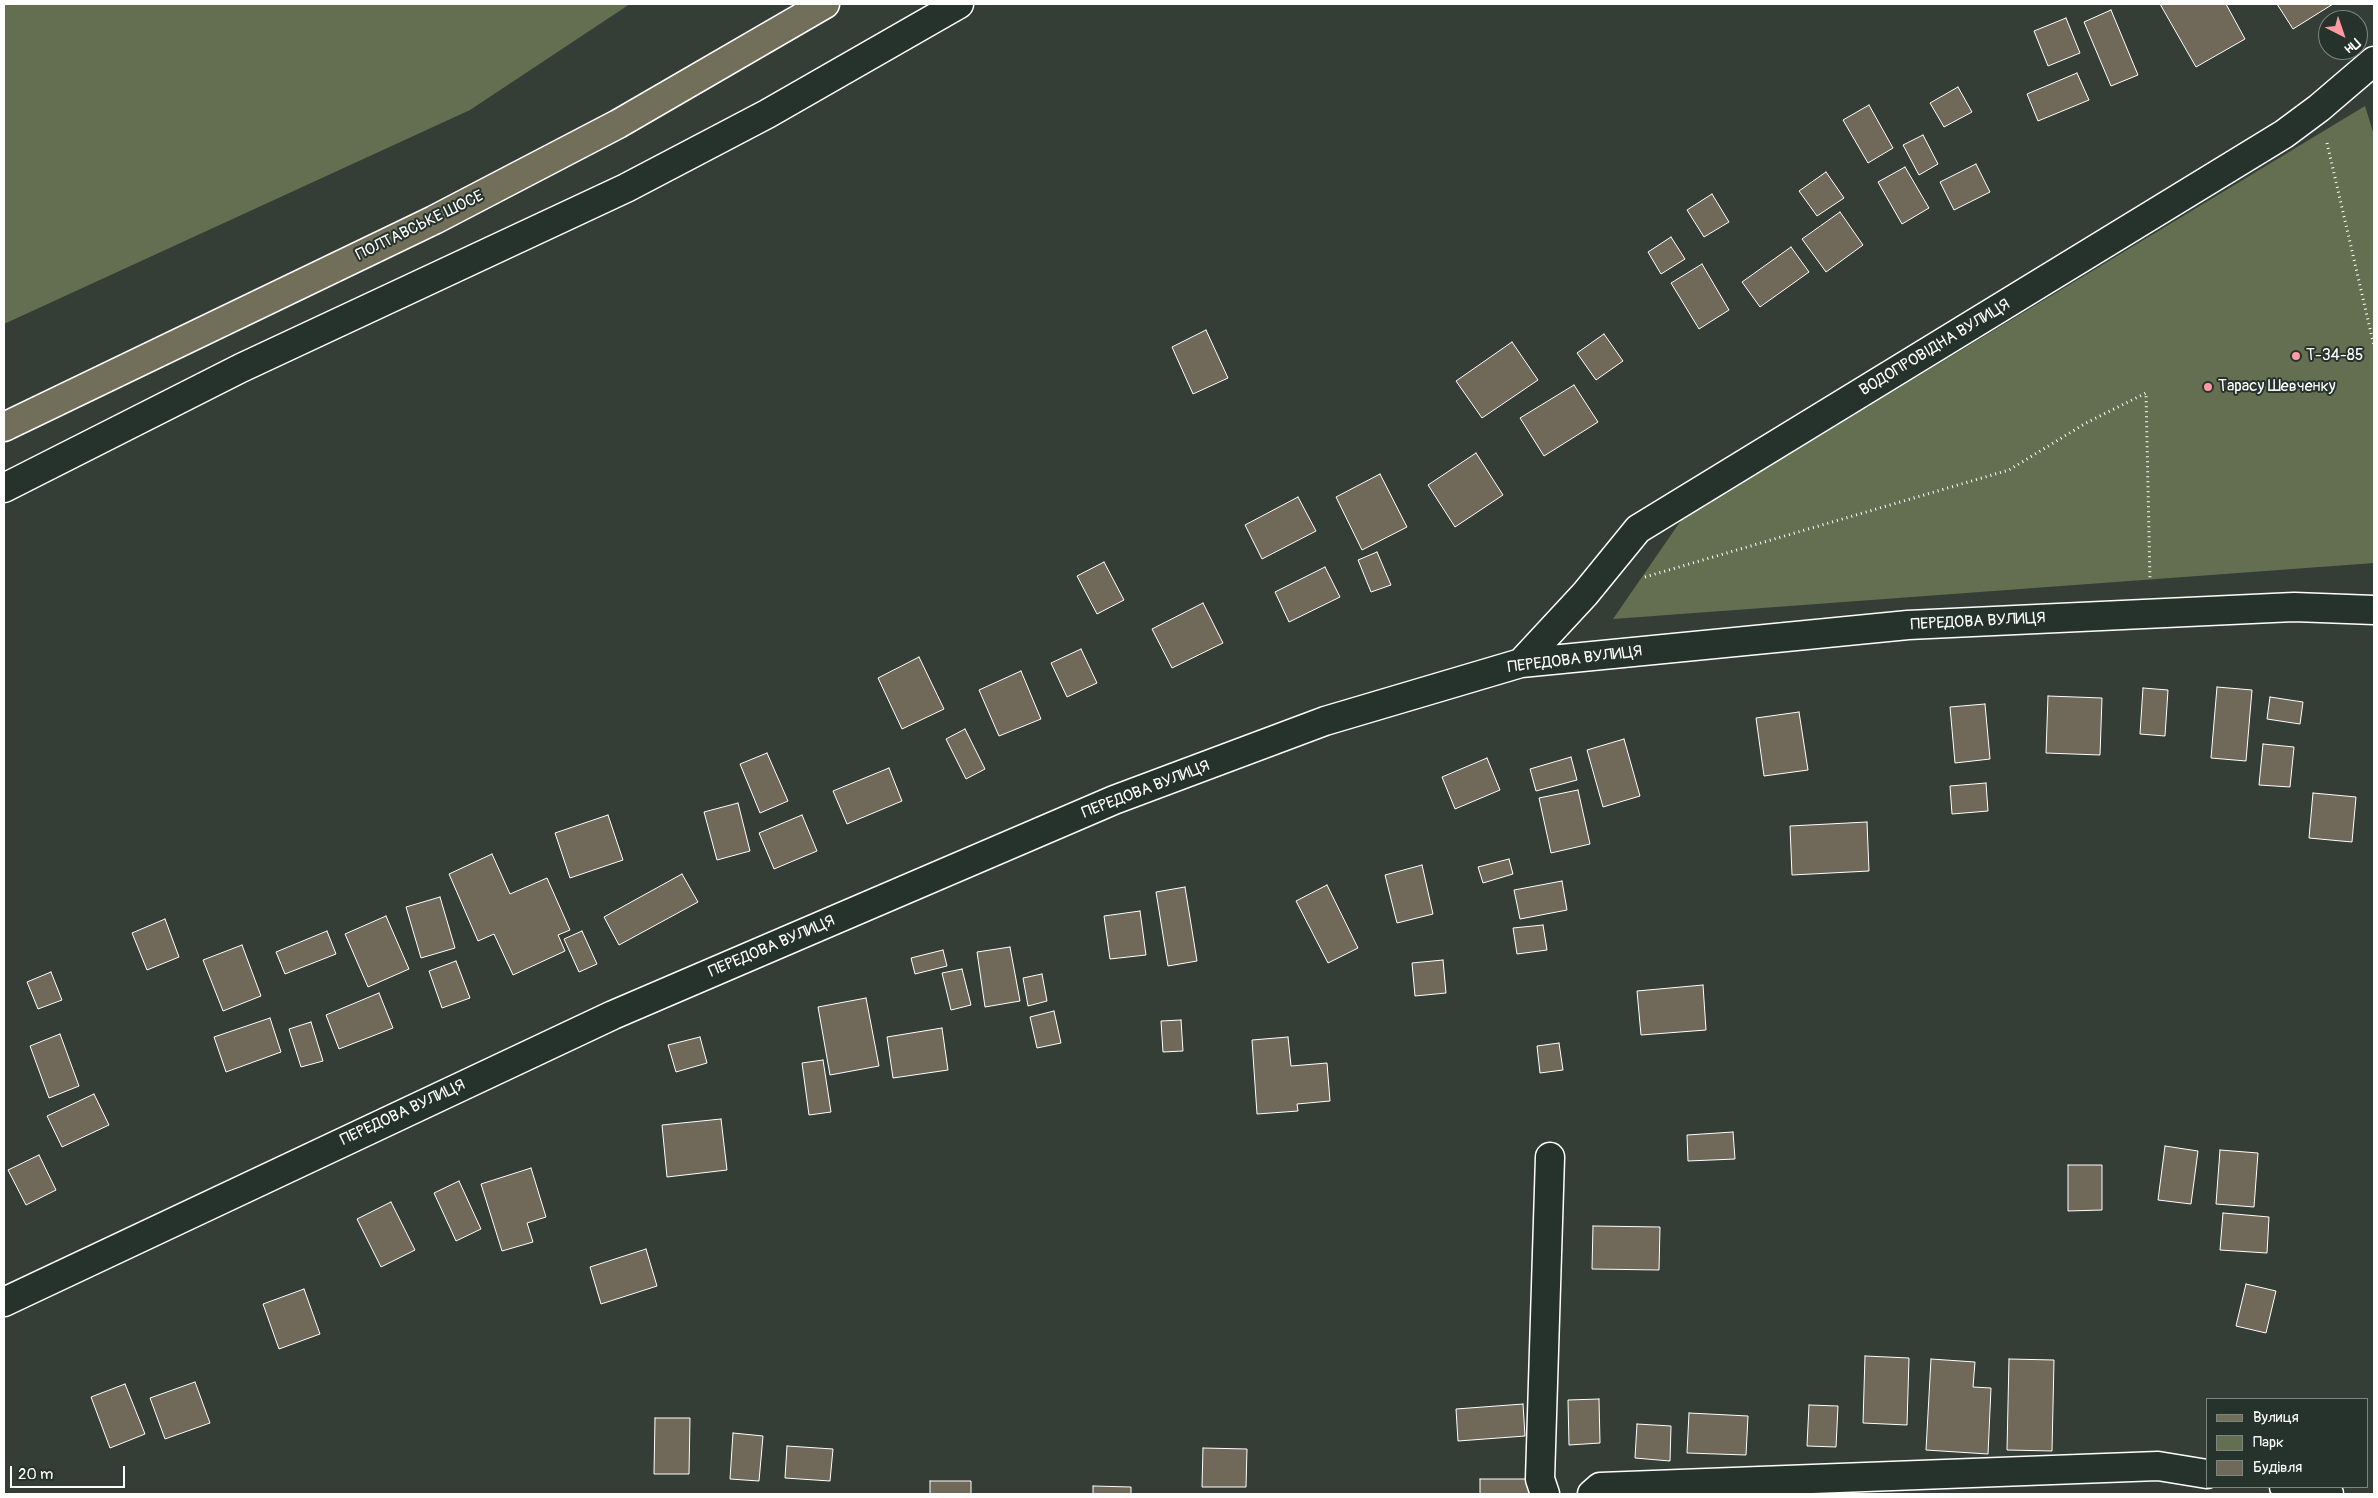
<!DOCTYPE html>
<meta charset="utf-8">
<style>
body{margin:0}
#map{position:relative;width:2378px;height:1498px;overflow:hidden;background:#353e36;font-family:Pangolin,sans-serif}
canvas{display:block}
.frame{position:absolute;inset:0;border:5px solid #fff;pointer-events:none}
.legend{position:absolute;left:2206px;top:1398px;width:162px;height:90px;box-sizing:border-box;background:#26332d;border:1px solid #7d8581;margin:0;padding:6px 9px;list-style:none;font-size:15px;color:#fff}
.legend li{display:flex;align-items:center;gap:10px;height:25px}
.legend b{width:25px;border:1px solid #7d8581}
.north{position:absolute;left:2318px;top:10px;width:50px;height:50px;box-sizing:border-box;background:#26332d;border:1px solid #7d8581;border-radius:50%;rotate:139deg;font-size:14px;font-weight:700;line-height:20px;text-align:center;color:#fff}
.north::after{content:'';display:block;margin:auto;width:18px;height:22px;background:#ff9aa2;clip-path:polygon(50% 0,100% 100%,50% 72%,0 100%)}
.scale{position:absolute;left:10px;top:1466px;width:115px;height:22px;box-sizing:border-box;border:2px solid #fff;border-top:0;padding-left:6px;font-size:15px;line-height:18px;white-space:nowrap;color:#fff;-webkit-text-stroke:4px #26332d;paint-order:stroke}
</style>
<div id="map">
<canvas width="2378" height="1498"></canvas>
<div class="frame"></div>
<ul class="legend">
<li><b style="height:6px;background:#716e59"></b>Вулиця</li>
<li><b style="height:14px;background:#636f50"></b>Парк</li>
<li><b style="height:14px;background:#706858"></b>Будівля</li>
</ul>
<div class="north">Пн</div>
<div class="scale">20 m</div>
</div>
<script>
const context = document.querySelector('canvas').getContext('2d');
context.lineJoin = 'round';
function fill(path, color) {
  context.fillStyle = color;
  context.fill(path, 'evenodd');
}
function toPath(rows) {
  const path = new Path2D();
  for (const r of rows) {
    path.moveTo(r[0], r[1]);
    for (let i = 2; i < r.length; i += 2) path.lineTo(r[i], r[i + 1]);
  }
  return path;
}
function stroke(path, color, width, dash) {
  context.strokeStyle = color;
  context.lineWidth = width;
  context.lineCap = dash ? 'butt' : 'round';
  context.setLineDash(dash || []);
  context.stroke(path);
}
function label(font, color, halo, rows, align = 'center') {
  context.font = font + ' Pangolin,sans-serif';
  context.lineWidth = 4;
  context.setLineDash([]);
  context.textBaseline = 'middle';
  context.strokeStyle = halo;
  context.fillStyle = color;
  for (const [text, x, y, turn = 0] of rows) {
    context.save();
    context.translate(x, y);
    context.rotate((+turn || 0) * Math.PI / 180);
    context.textAlign = isNaN(turn) ? turn : align;
    if (halo) context.strokeText(text, 0, 0);
    context.fillText(text, 0, 0);
    context.restore();
  }
}
fill(toPath([
 [4,4,630,4,470,110,4,324],
 [2365,106,2374,135,2374,563,1613,619,1682,519]
]), '#636f50');
const building = toPath([
 [2160,4,2226,4,2245,39,2196,67,2160,4],
 [2277,4,2333,4,2293,29,2277,4],
 [2111,10,2138,75,2111,86,2084,22,2111,10],
 [2066,18,2080,53,2048,66,2034,31,2066,18],
 [2077,73,2089,100,2038,121,2027,94,2077,73],
 [1958,87,1972,112,1944,127,1930,103,1958,87],
 [1869,105,1893,148,1868,163,1843,120,1869,105],
 [1923,135,1938,164,1919,175,1903,145,1923,135],
 [1976,164,1990,192,1954,210,1940,182,1976,164],
 [1905,167,1929,208,1902,224,1878,182,1905,167],
 [1826,172,1844,198,1817,216,1799,191,1826,172],
 [1712,194,1729,222,1704,237,1687,210,1712,194],
 [1840,212,1863,245,1826,272,1802,239,1840,212],
 [1671,237,1685,259,1661,274,1648,252,1671,237],
 [1791,247,1809,272,1760,307,1742,282,1791,247],
 [1702,264,1729,310,1699,329,1671,283,1702,264],
 [1206,330,1228,378,1193,394,1172,347,1206,330],
 [1604,334,1623,361,1596,380,1577,353,1604,334],
 [1512,342,1538,380,1482,418,1456,381,1512,342],
 [1574,385,1598,422,1544,456,1520,418,1574,385],
 [1476,453,1503,495,1455,527,1428,485,1476,453],
 [1380,474,1407,527,1362,550,1336,497,1380,474],
 [1298,497,1316,531,1262,559,1245,525,1298,497],
 [1377,552,1391,585,1371,592,1358,560,1377,552],
 [1104,562,1124,600,1097,614,1077,576,1104,562],
 [1325,567,1340,597,1289,622,1275,592,1325,567],
 [1203,603,1223,643,1172,668,1152,629,1203,603],
 [1081,649,1097,683,1067,697,1051,663,1081,649],
 [919,657,944,709,902,729,878,678,919,657],
 [1021,671,1041,719,999,736,979,690,1021,671],
 [2217,687,2252,690,2246,761,2211,758,2217,687],
 [2143,688,2168,690,2165,736,2140,734,2143,688],
 [2048,696,2102,698,2100,755,2046,753,2048,696],
 [2270,697,2303,702,2300,724,2267,719,2270,697],
 [1985,704,1990,759,1955,763,1950,707,1985,704],
 [1799,712,1808,770,1764,776,1756,718,1799,712],
 [965,729,985,769,966,779,946,739,965,729],
 [1624,739,1640,796,1603,807,1587,750,1624,739],
 [2263,744,2294,747,2290,787,2259,785,2263,744],
 [767,753,788,801,760,813,740,764,767,753],
 [1571,757,1577,780,1536,791,1530,769,1571,757],
 [1487,758,1500,790,1455,809,1442,777,1487,758],
 [889,768,902,801,847,824,833,791,889,768],
 [1986,783,1988,811,1952,814,1950,786,1986,783],
 [1578,790,1590,844,1551,853,1539,798,1578,790],
 [2313,793,2356,797,2352,842,2309,838,2313,793],
 [738,803,750,851,717,860,704,812,738,803],
 [608,815,623,860,570,878,555,833,608,815],
 [802,815,817,851,774,869,759,833,802,815],
 [1867,822,1869,871,1792,875,1790,826,1867,822],
 [492,854,510,894,547,878,570,930,558,935,565,951,513,975,494,934,478,941,449,874,492,854],
 [1509,859,1513,874,1483,883,1478,867,1509,859],
 [1422,865,1433,914,1397,923,1385,875,1422,865],
 [682,874,698,902,619,945,604,917,682,874],
 [1562,881,1567,910,1520,919,1514,890,1562,881],
 [1327,885,1358,948,1328,963,1296,901,1327,885],
 [1185,887,1197,961,1168,966,1156,892,1185,887],
 [440,897,455,948,421,958,406,907,440,897],
 [1140,911,1146,955,1110,959,1104,916,1140,911],
 [386,916,409,969,368,987,345,934,386,916],
 [165,919,179,957,147,970,132,933,165,919],
 [1543,925,1547,950,1517,954,1513,928,1543,925],
 [327,931,336,954,285,974,276,952,327,931],
 [582,931,597,964,579,972,564,939,582,931],
 [242,945,261,996,223,1011,203,960,242,945],
 [1010,947,1020,1001,985,1007,977,952,1010,947],
 [943,950,947,966,915,974,911,958,943,950],
 [1443,960,1446,993,1415,996,1412,963,1443,960],
 [456,961,470,998,442,1008,429,971,456,961],
 [962,969,971,1005,951,1010,942,973,962,969],
 [51,972,62,1000,38,1009,27,982,51,972],
 [1042,974,1047,1001,1028,1006,1023,978,1042,974],
 [1703,985,1706,1030,1641,1035,1637,991,1703,985],
 [379,993,393,1028,339,1049,326,1015,379,993],
 [866,998,879,1066,830,1075,818,1007,866,998],
 [1054,1011,1061,1043,1037,1048,1030,1017,1054,1011],
 [270,1018,281,1052,226,1072,214,1037,270,1018],
 [1181,1020,1183,1051,1163,1052,1161,1021,1181,1020],
 [311,1022,323,1061,301,1067,289,1029,311,1022],
 [942,1028,948,1070,893,1078,887,1037,942,1028],
 [60,1034,79,1086,49,1098,30,1046,60,1034],
 [700,1037,707,1063,676,1072,668,1045,700,1037],
 [1288,1037,1291,1066,1327,1063,1330,1101,1297,1104,1298,1111,1257,1114,1252,1040,1288,1037],
 [1559,1043,1563,1070,1540,1073,1537,1046,1559,1043],
 [823,1060,831,1112,809,1115,802,1063,823,1060],
 [94,1094,109,1125,62,1147,47,1116,94,1094],
 [721,1119,727,1170,667,1177,662,1125,721,1119],
 [1733,1132,1735,1159,1688,1161,1687,1135,1733,1132],
 [2165,1146,2198,1151,2191,1204,2158,1200,2165,1146],
 [2220,1150,2258,1153,2254,1207,2216,1204,2220,1150],
 [39,1155,56,1190,26,1205,8,1170,39,1155],
 [2068,1165,2102,1165,2102,1210,2068,1211,2068,1165],
 [531,1168,546,1217,527,1223,533,1242,502,1251,481,1184,531,1168],
 [459,1181,481,1229,456,1241,434,1193,459,1181],
 [391,1202,415,1250,381,1267,357,1219,391,1202],
 [2223,1213,2269,1217,2267,1253,2220,1250,2223,1213],
 [1593,1226,1660,1227,1659,1270,1592,1269,1593,1226],
 [646,1249,657,1286,601,1304,590,1267,646,1249],
 [2246,1284,2276,1291,2266,1333,2236,1326,2246,1284],
 [304,1289,320,1334,279,1349,263,1304,304,1289],
 [1865,1356,1909,1358,1907,1425,1863,1423,1865,1356],
 [1931,1359,1975,1362,1973,1387,1991,1388,1988,1454,1926,1450,1931,1359],
 [2009,1359,2054,1360,2052,1451,2007,1450,2009,1359],
 [195,1382,210,1423,165,1439,150,1398,195,1382],
 [125,1384,145,1434,110,1448,91,1397,125,1384],
 [1599,1399,1600,1443,1569,1445,1568,1400,1599,1399],
 [1523,1404,1525,1436,1458,1441,1456,1409,1523,1404],
 [1809,1405,1838,1406,1836,1447,1807,1446,1809,1405],
 [1689,1413,1748,1416,1746,1455,1687,1453,1689,1413],
 [655,1418,690,1418,689,1474,654,1474,655,1418],
 [1637,1424,1671,1426,1670,1461,1635,1458,1637,1424],
 [733,1433,763,1436,759,1481,730,1479,733,1433],
 [787,1446,833,1449,830,1481,785,1478,787,1446],
 [1203,1448,1247,1449,1246,1487,1202,1487,1203,1448],
 [1480,1479,1531,1479,1531,1494,1480,1494,1480,1479],
 [930,1481,971,1481,971,1494,930,1494,930,1481],
 [1093,1486,1131,1487,1131,1494,1093,1494,1093,1486]
]);
fill(building, '#706858');
stroke(building, '#fff', 1);
const minor = toPath([
 [4,488,241,368,626,188,767,114,959,4],
 [1521,663,1585,594,1638,529,2284,134,2319,108,2374,61],
 [4,1302,613,1015,1114,800,1325,721,1521,663,1908,625,2294,607,2374,610],
 [2284,1487,2329,1494],
 [1545,1494,1540,1479,1550,1157],
 [1592,1494,1600,1487,2158,1466,2207,1474]
]);
const major = toPath([
 [4,427,434,220,618,124,825,4]
]);
stroke(minor, '#fff', 31);
stroke(major, '#fff', 31);
stroke(toPath([
 [2327,143,2374,346],
 [1645,577,2009,470,2086,423,2146,393,2150,581]
]), '#fff', 3, [1, 4]);
stroke(minor, '#26332d', 28);
stroke(major, '#716e59', 28);
for (const [x, y, r, color] of [
 [2296,356,5,"#ff9aa2"],
 [2208,387,5,"#ff9aa2"]
]) {
  const dot = new Path2D();
  dot.arc(x, y, r, 0, 2 * Math.PI);
  context.fillStyle = color;
  context.fill(dot);
  stroke(dot, '#26332d', 2);
}
label('16px', '#fff', '#26332d', [
 ["ПОЛТАВСЬКЕ ШОСЕ",420,226,-26],
 ["ВОДОПРОВІДНА ВУЛИЦЯ",1935,348,-31],
 ["ПЕРЕДОВА ВУЛИЦЯ",1978,622,-3],
 ["ПЕРЕДОВА ВУЛИЦЯ",1575,660,-7],
 ["ПЕРЕДОВА ВУЛИЦЯ",1146,790,-21],
 ["ПЕРЕДОВА ВУЛИЦЯ",772,947,-23],
 ["ПЕРЕДОВА ВУЛИЦЯ",403,1113,-25]
]);
label('16px', '#fff', '#26332d', [
 ["Т-34-85",2306,356],
 ["Тарасу Шевченку",2218,387]
], 'left');
</script>
